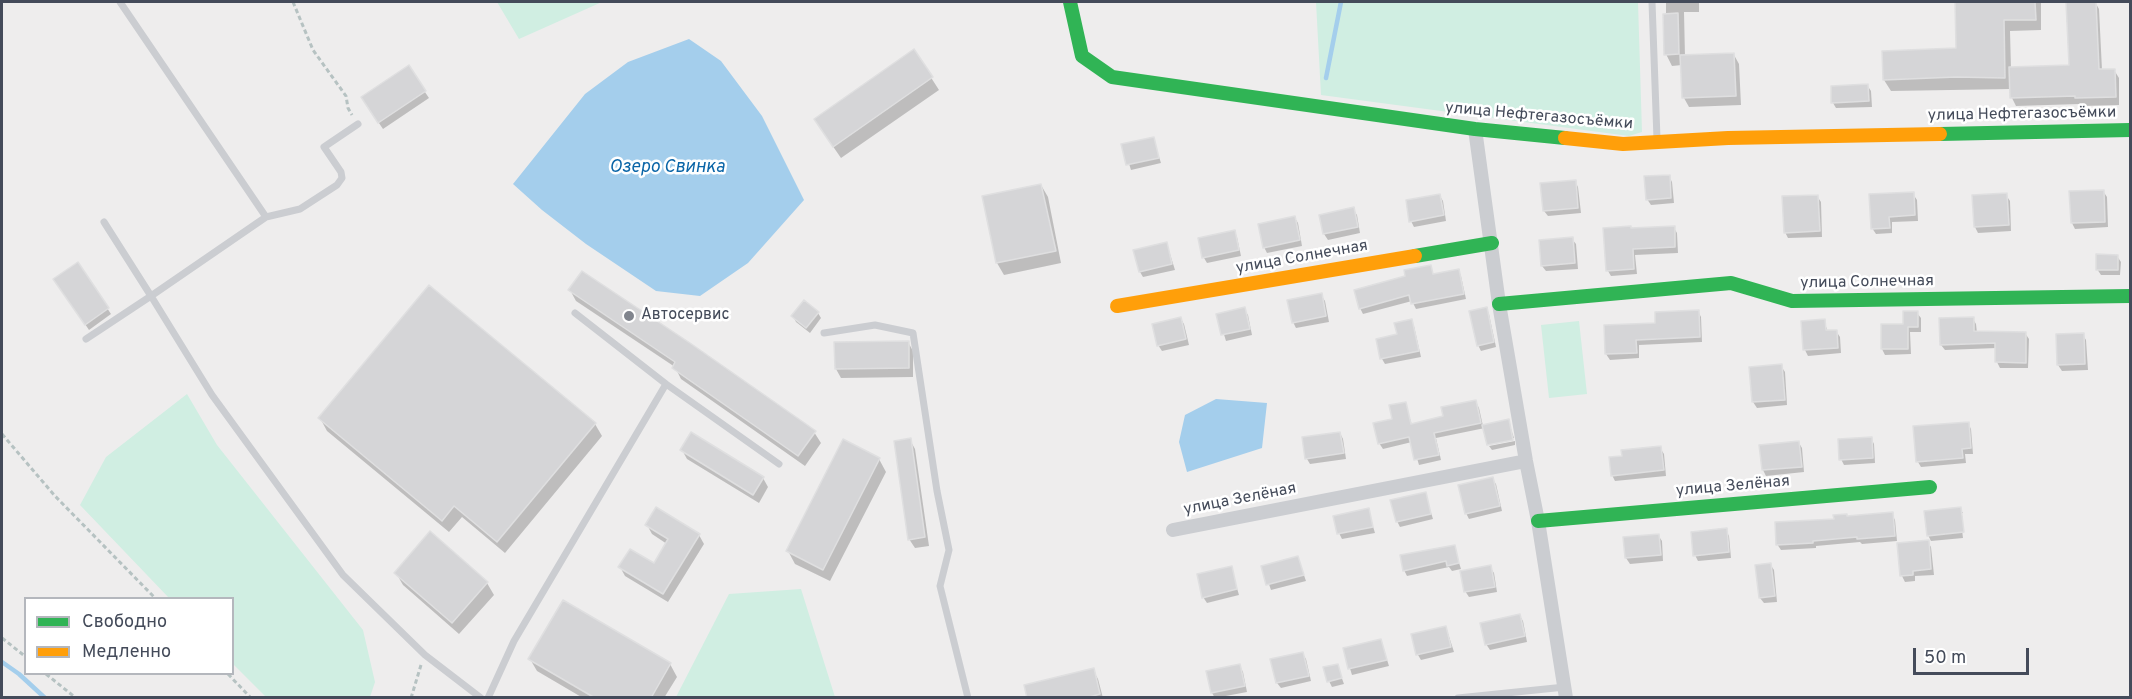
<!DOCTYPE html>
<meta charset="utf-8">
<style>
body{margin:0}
#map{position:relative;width:2132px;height:699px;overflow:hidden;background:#eeeded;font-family:Overpass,sans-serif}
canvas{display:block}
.frame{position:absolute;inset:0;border:3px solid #444b5a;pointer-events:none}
.legend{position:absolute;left:24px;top:597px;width:210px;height:78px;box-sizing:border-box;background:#fff;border:2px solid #b4b7bd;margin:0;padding:8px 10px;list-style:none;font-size:18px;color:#444b5a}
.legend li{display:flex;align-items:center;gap:12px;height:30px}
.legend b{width:30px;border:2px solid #b4b7bd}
.scale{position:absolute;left:1913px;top:648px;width:116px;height:27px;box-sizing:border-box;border:3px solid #444b5a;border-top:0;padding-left:8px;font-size:18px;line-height:21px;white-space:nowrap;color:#444b5a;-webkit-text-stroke:4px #fff;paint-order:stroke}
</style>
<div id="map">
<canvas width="2132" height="699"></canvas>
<div class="frame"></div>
<ul class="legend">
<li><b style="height:8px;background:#30b455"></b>Свободно</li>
<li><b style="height:8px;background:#ff9f0a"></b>Медленно</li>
</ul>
<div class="scale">50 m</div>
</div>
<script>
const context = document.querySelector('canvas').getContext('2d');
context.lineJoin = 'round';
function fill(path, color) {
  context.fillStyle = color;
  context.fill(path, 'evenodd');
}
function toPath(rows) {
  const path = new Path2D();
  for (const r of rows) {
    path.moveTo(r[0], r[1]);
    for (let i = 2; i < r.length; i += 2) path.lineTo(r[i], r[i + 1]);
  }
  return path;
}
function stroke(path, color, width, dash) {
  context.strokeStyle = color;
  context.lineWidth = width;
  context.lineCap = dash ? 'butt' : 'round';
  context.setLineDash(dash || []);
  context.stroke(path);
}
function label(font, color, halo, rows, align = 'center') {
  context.font = font + ' Overpass,sans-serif';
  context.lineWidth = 5;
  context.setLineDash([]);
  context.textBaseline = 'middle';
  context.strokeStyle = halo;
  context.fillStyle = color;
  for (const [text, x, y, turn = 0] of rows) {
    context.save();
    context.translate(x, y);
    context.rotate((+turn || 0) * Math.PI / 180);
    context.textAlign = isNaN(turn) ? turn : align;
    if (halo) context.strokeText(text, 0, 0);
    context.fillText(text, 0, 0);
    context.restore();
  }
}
fill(toPath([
 [497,2,602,2,519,39],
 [1316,2,1638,2,1642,132,1629,136,1321,95],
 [1579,321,1587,394,1549,398,1541,325],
 [187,394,217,445,363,630,375,682,370,697,266,697,233,664,232,598,169,598,80,505,106,457],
 [801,589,835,697,676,697,729,594]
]), '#d0eee2');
fill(toPath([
 [689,39,721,61,762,116,804,200,748,263,700,296,656,291,586,244,542,210,513,184,585,94,628,62],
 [1216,399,1267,403,1262,448,1187,472,1179,442,1185,415]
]), '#a4ceec');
fill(toPath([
 [1666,2,1699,2,1699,12,1684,12,1685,57,1734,55,1739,64,1741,105,1689,107,1684,98,1682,65,1672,66,1666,54],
 [1956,2,2041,2,2041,30,2010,31,2011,69,2071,67,2067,2,2095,2,2099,9,2102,70,2114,70,2119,78,2119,105,2081,106,2080,104,2016,106,2012,98,2011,89,1891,91,1884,80,1957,50],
 [914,51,939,90,841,158,823,132],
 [408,67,429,98,383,129,366,104],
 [1867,85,1871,91,1872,107,1836,108,1833,103],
 [1153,138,1161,163,1131,170,1123,145],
 [1669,176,1672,182,1674,203,1651,205,1647,199],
 [1575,181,1578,187,1581,213,1548,216,1544,211],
 [1041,185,1048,197,1061,263,1004,275,997,263,984,198],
 [2103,191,2107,197,2108,227,2075,229,2072,223],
 [1913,194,1917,200,1918,221,1892,222,1892,233,1876,234,1872,228],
 [2006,195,2010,201,2011,231,1978,233,1975,227],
 [1440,196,1443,201,1446,221,1414,227,1411,221],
 [1817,196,1821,202,1822,237,1788,238,1785,232],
 [1353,209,1357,215,1360,233,1328,240,1324,234,1320,216],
 [1295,218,1298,223,1302,246,1267,253,1264,247],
 [1674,228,1677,233,1678,253,1635,255,1637,274,1611,276,1608,271,1632,229],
 [1234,231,1237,237,1241,256,1207,263,1204,258],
 [1572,239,1576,244,1578,269,1546,271,1542,266],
 [1167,244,1175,270,1143,277,1140,272],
 [2117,256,2121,262,2120,275,2101,275,2097,269],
 [78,264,111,314,89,330,59,285],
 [1430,267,1434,275,1458,271,1461,276,1466,299,1416,309,1412,301,1363,314,1360,308,1407,277],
 [429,287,595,424,602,436,505,553,462,517,449,532,327,431,320,418],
 [570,290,814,432,821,443,805,466,681,379,675,367,576,301],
 [1321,295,1325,301,1329,322,1296,328,1293,322],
 [1486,308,1489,314,1496,347,1481,351,1478,345],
 [1244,309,1248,315,1252,335,1226,341,1218,315],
 [1698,311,1701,317,1702,342,1639,345,1639,358,1610,360,1606,354,1605,327,1657,324],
 [818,313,821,318,810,333,796,322,793,316],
 [1917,313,1921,318,1921,332,1910,332,1911,354,1885,355,1882,349],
 [1181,319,1184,324,1189,345,1162,351,1158,345],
 [1973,319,1976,324,1977,333,2025,333,2029,339,2028,368,2000,368,1997,362,1997,348,1945,350,1941,345],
 [1411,321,1414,326,1421,357,1385,364,1382,359],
 [1824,321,1828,332,1836,331,1840,337,1841,353,1808,356,1805,350,1803,322],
 [2083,335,2086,340,2088,370,2062,371,2058,365,2057,336],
 [908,342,913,351,913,377,841,378,836,369],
 [1781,366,1785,372,1787,405,1757,408,1753,402],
 [1476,402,1479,408,1483,426,1508,420,1514,438,1488,443,1485,428,1436,438,1441,460,1419,465,1412,442,1383,449,1379,443,1405,403,1412,425,1445,418],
 [1968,423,1971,429,1973,454,1965,454,1966,463,1921,467,1918,462],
 [1340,433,1343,439,1346,459,1310,464,1307,459],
 [1871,438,1874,444,1875,463,1844,465,1841,459],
 [910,440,915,449,929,546,915,548,909,539],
 [1515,441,1515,445,1492,450,1489,446],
 [1799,443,1802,448,1804,472,1766,476,1763,470,1761,446],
 [1660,448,1664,454,1666,476,1615,481,1612,475],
 [682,450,763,478,768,487,759,503,687,459],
 [879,459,886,472,830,581,795,564,788,551],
 [1492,479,1496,484,1502,511,1469,519,1466,513],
 [1425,493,1433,519,1400,527,1397,521],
 [1960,509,1963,513,1960,513,1963,538,1931,541,1928,535],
 [1368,510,1375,533,1342,539,1339,533],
 [1892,514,1895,520,1897,541,1862,544,1860,542,1816,546,1816,548,1781,550,1777,544,1848,518],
 [647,525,699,535,704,544,668,602,625,576,620,567,654,565,667,544,652,534],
 [1726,530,1729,536,1731,558,1698,561,1695,555],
 [1658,535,1662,541,1663,561,1630,564,1626,558],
 [1928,542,1931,547,1934,575,1915,576,1915,581,1905,582,1902,576],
 [1454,547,1461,569,1452,571,1449,567,1407,576,1404,570],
 [1298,558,1306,581,1271,590,1263,567],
 [1770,564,1774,570,1777,602,1764,603,1760,598],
 [1490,567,1494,573,1497,592,1469,597,1465,591],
 [1231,568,1239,595,1207,603,1203,597],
 [396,573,487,583,494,595,459,634,403,585],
 [1520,616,1523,621,1527,642,1490,650,1486,644],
 [1446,627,1454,652,1421,660,1418,655],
 [1381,641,1389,666,1352,675,1344,649],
 [1303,654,1306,659,1311,681,1281,688,1277,683],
 [530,659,670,664,677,677,664,698,583,698,537,671],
 [1337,665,1344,684,1332,687,1329,681],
 [1240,666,1243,672,1247,692,1215,698,1212,693],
 [1093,670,1098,679,1103,698,1029,698]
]), '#0003');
stroke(toPath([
 [1326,78,1341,2],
 [2,662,19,674,45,698]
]), '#a4ceec', 4.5);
const building = toPath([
 [1955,2,2035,2,2036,20,2004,20,2005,78,1956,77,1883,80,1882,51,1956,48,1955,2],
 [2066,2,2096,2,2099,69,2115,69,2116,97,2075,98,2075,96,2010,98,2009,67,2069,65,2066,2],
 [1678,13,1679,54,1664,55,1663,14,1678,13],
 [914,49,933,77,833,147,814,119,914,49],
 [1734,53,1736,96,1682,98,1680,55,1734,53],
 [409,65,426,91,378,123,361,97,409,65],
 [1868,84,1869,101,1831,103,1831,86,1868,84],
 [1154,137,1159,158,1126,165,1121,144,1154,137],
 [1670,175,1671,198,1646,200,1644,176,1670,175],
 [1576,180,1578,208,1543,211,1540,183,1576,180],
 [1041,184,1056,251,996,263,982,196,1041,184],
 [2104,190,2105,222,2071,223,2069,191,2104,190],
 [1914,192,1915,215,1889,217,1890,228,1871,229,1869,194,1914,192],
 [2007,193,2009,225,1974,227,1972,195,2007,193],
 [1440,194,1444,215,1409,222,1406,200,1440,194],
 [1818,195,1820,231,1784,233,1782,196,1818,195],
 [1354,207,1358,227,1323,234,1319,215,1354,207],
 [1295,216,1300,240,1263,248,1258,224,1295,216],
 [1631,226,1631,228,1675,226,1675,247,1633,249,1634,269,1606,271,1603,228,1631,226],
 [1235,230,1239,250,1202,258,1198,238,1235,230],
 [1573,237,1575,263,1541,266,1539,240,1573,237],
 [1167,242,1172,264,1139,272,1133,250,1167,242],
 [2096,254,2118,255,2118,270,2096,270,2096,254],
 [78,262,109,308,85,325,53,279,78,262],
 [1431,265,1433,274,1459,269,1464,294,1411,304,1409,295,1359,309,1354,290,1405,276,1404,270,1431,265],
 [582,271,690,343,816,431,798,456,672,368,675,362,568,290,582,271],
 [429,285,596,423,497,542,454,506,442,521,318,418,429,285],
 [1322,293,1326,316,1292,323,1287,300,1322,293],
 [804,300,819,312,806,328,791,316,804,300],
 [1245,307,1250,329,1221,335,1216,314,1245,307],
 [1487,307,1494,342,1477,346,1469,311,1487,307],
 [1699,310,1700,337,1636,340,1637,353,1605,354,1604,325,1655,323,1655,312,1699,310],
 [1903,311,1918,311,1918,327,1908,327,1908,349,1881,349,1881,324,1903,324,1903,311],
 [1181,317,1186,339,1157,346,1152,324,1181,317],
 [1974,317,1974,331,2026,332,2026,363,1995,362,1995,343,1940,345,1939,318,1974,317],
 [1412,319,1419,351,1380,359,1376,339,1397,334,1394,323,1412,319],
 [1825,319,1826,330,1837,330,1838,348,1803,350,1801,321,1825,319],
 [2084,333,2085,364,2057,365,2056,334,2084,333],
 [834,342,909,341,909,368,835,369,834,342],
 [1782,364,1785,400,1752,402,1749,367,1782,364],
 [1476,400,1481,423,1434,433,1439,455,1414,460,1409,437,1378,444,1373,423,1392,419,1389,405,1406,402,1411,424,1443,416,1441,407,1476,400],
 [1509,419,1513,440,1487,445,1482,425,1509,419],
 [1969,422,1971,448,1962,449,1963,458,1916,462,1913,426,1969,422],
 [691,432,764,477,753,495,680,450,691,432],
 [1340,432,1344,453,1305,459,1302,437,1340,432],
 [1872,437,1873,458,1839,460,1838,439,1872,437],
 [911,438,925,537,908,540,894,441,911,438],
 [843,439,880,458,823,570,786,551,843,439],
 [1799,441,1802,467,1762,470,1759,445,1799,441],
 [1661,446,1664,470,1611,476,1609,457,1622,456,1621,450,1661,446],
 [1493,477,1500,506,1465,514,1458,485,1493,477],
 [1426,492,1431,514,1396,522,1390,500,1426,492],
 [656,507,700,534,663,594,618,567,630,549,654,563,668,539,645,525,656,507],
 [1961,507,1964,532,1927,536,1924,511,1961,507],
 [1369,508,1373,527,1337,534,1333,516,1369,508],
 [1893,512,1895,536,1857,539,1857,537,1813,541,1813,543,1776,545,1775,522,1834,519,1833,515,1847,514,1847,516,1893,512],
 [1727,528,1729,552,1693,556,1691,532,1727,528],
 [430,531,488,582,452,623,394,573,430,531],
 [1659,534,1661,555,1625,558,1623,537,1659,534],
 [1929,540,1931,569,1913,571,1913,575,1900,576,1897,543,1929,540],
 [1455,545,1459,563,1447,566,1446,561,1403,571,1400,555,1455,545],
 [1298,556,1304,575,1266,585,1261,566,1298,556],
 [1771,563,1775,596,1759,598,1755,565,1771,563],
 [1491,565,1495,587,1464,592,1460,571,1491,565],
 [1232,566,1237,589,1202,598,1197,574,1232,566],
 [563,600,671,663,651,698,595,698,528,659,563,600],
 [1520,614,1525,636,1485,645,1480,623,1520,614],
 [1446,626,1451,647,1416,655,1411,634,1446,626],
 [1381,639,1387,660,1348,669,1343,648,1381,639],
 [1303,652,1309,676,1276,683,1270,659,1303,652],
 [1240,664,1245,686,1211,693,1206,671,1240,664],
 [1338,664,1342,678,1327,682,1323,667,1338,664],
 [1094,668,1100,694,1086,698,1027,698,1024,685,1094,668]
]);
fill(building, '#d5d5d7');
stroke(building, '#dfdfe0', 1.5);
stroke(toPath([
 [293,2,313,50,346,96,348,108,352,115],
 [2,434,55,496,155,598],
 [2,638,26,657],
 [46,674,76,698],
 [228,674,251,698],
 [411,698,421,665]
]), '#b6c2c2', 3, [4.5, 3]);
stroke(toPath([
 [120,2,266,217,151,296,212,395,343,575,425,655,481,698],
 [1652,2,1657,139],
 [266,217,300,209,337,185,342,178,341,172,324,147,358,124],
 [575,313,666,384],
 [824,333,875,325,913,333,937,491,949,550,940,586,968,698],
 [86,339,151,296,104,222],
 [488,698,514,641,666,384,779,464],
 [1458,698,1565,687]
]), '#cbcdd1', 7);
stroke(toPath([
 [1475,129,1499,304,1526,461,1538,521,1566,698],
 [1173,530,1526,461]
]), '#cbcdd1', 14);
stroke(toPath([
 [1070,2,1082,56,1112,77,1475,129,1565,138],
 [1940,134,2130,130],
 [1415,256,1492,243],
 [1499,304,1731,283,1792,301,2130,296],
 [1538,521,1930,487]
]), '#30b455', 14);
stroke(toPath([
 [1565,138,1623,144,1728,138,1940,134],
 [1117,306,1415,256]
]), '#ff9f0a', 14);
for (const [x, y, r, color] of [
 [629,316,6,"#80848d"]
]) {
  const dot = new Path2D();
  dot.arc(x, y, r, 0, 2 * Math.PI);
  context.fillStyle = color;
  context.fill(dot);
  stroke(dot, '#fff', 2);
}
label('16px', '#444b5a', '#fff', [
 ["улица Нефтегазосъёмки",2022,115,-1],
 ["улица Нефтегазосъёмки",1539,117,5],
 ["улица Солнечная",1302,258,-10],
 ["улица Солнечная",1867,283,-1],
 ["улица Зелёная",1733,487,-5],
 ["улица Зелёная",1240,500,-11]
]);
label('16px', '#444b5a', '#fff', [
 ["Автосервис",641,316]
], 'left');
label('italic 18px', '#0a65a7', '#fff', [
 ["Озеро Свинка",667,168]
]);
</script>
